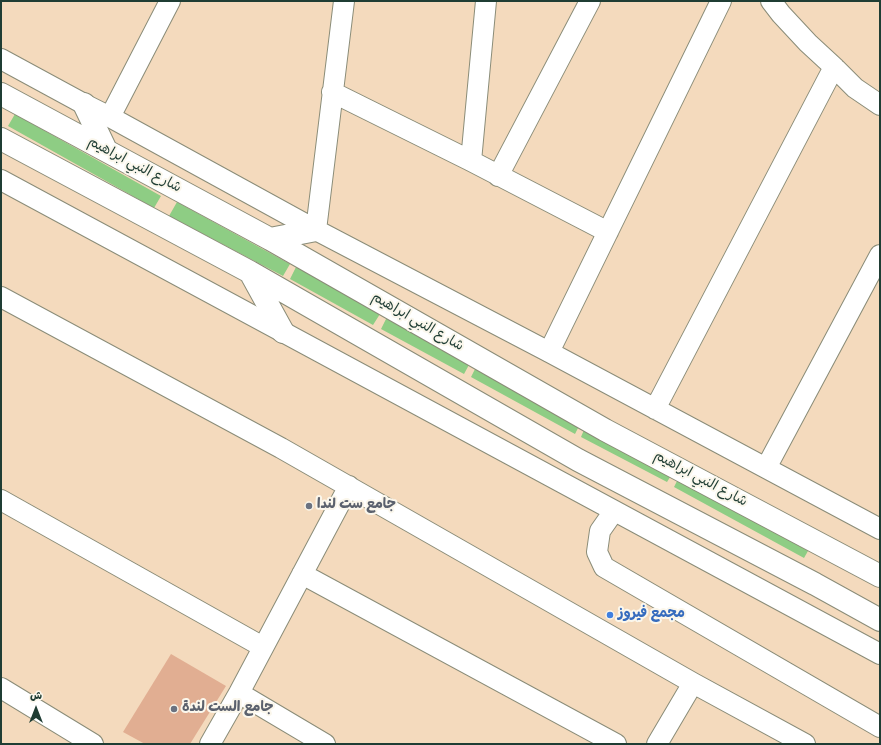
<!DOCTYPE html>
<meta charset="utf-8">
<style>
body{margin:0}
#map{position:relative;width:881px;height:745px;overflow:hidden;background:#f4dabd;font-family:"Gochi Hand","Playpen Sans Arabic",sans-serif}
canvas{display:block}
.frame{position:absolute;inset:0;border:2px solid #1f3d34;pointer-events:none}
.north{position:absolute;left:16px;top:689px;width:40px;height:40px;-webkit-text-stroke:3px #fbf7ec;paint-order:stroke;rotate:0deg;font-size:11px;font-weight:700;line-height:16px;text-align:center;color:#1f3d34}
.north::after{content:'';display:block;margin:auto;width:14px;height:18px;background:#1f3d34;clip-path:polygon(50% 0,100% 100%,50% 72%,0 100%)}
</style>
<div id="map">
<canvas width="881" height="745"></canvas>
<div class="frame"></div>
<div class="north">ش</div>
</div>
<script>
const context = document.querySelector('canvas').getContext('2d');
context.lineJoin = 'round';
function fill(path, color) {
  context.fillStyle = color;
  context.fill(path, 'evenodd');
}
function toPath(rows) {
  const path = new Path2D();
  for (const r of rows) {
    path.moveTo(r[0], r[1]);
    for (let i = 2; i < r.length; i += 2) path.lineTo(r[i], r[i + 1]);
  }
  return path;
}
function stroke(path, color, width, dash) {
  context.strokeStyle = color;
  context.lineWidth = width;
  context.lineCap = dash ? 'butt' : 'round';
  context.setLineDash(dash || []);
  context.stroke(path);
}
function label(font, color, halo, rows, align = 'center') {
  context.font = font + ' "Gochi Hand","Playpen Sans Arabic",sans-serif';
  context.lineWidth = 4;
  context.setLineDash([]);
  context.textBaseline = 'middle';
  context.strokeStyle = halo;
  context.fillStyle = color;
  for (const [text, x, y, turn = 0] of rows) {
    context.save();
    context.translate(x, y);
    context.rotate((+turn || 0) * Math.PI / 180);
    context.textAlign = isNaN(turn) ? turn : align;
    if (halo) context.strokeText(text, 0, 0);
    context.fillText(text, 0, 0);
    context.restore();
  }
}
fill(toPath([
 [15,114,161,196,154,208,8,126],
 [177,202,290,264,283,276,169,216],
 [296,267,380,314,373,325,290,279],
 [387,317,470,363,464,374,381,329],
 [477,365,581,422,575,434,471,377],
 [586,425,672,474,667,482,581,437],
 [679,477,808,551,804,558,674,487]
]), '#8ecd84');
fill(toPath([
 [171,654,226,686,190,744,145,744,123,732]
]), '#e1ae92');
const minor = toPath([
 [771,1,781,14,808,43,834,67,855,88,880,105],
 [1,59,84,104,110,117,316,230,549,352,880,529],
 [332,92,471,161,608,232],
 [110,117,170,1],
 [471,161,486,1],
 [498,176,590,1],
 [1,180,880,654],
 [316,230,344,1],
 [1,297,281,448,693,683,805,744],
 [549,352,721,1],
 [655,409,834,67],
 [766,468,880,255],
 [1,500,263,647],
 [614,511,600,531,597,552,604,567,880,727],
 [302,574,616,744],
 [1,688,93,744],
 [239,693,325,744],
 [210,744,239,693,349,486],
 [657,744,693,683]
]);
const major = toPath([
 [1,94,270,239,605,430,880,576],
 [84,104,106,150],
 [1,139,250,272,578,460,815,584,880,620],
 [270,239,316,230],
 [250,272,283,332]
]);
stroke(minor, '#8a8c78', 22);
stroke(major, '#8a8c78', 24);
stroke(minor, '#fff', 20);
stroke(major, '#fff', 22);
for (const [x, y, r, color] of [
 [309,506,4,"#6b7280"],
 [610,615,4,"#3f7fe0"],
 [174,709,4,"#6b7280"]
]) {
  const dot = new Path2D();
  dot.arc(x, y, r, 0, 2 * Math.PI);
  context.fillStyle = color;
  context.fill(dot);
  stroke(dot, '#fbf7ec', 1.5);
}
label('14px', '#1f3d34', '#fbf7ec', [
 ["شارع النبي ابراهيم",134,166,28],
 ["شارع النبي ابراهيم",417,323,30],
 ["شارع النبي ابراهيم",700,480,28]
]);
label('bold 14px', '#5b616d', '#fbf7ec', [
 ["جامع ست لندا",317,506],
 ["جامع الست لندة",182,709]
], 'left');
label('bold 14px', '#366cbe', '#fbf7ec', [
 ["مجمع فيروز",618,615]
], 'left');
</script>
